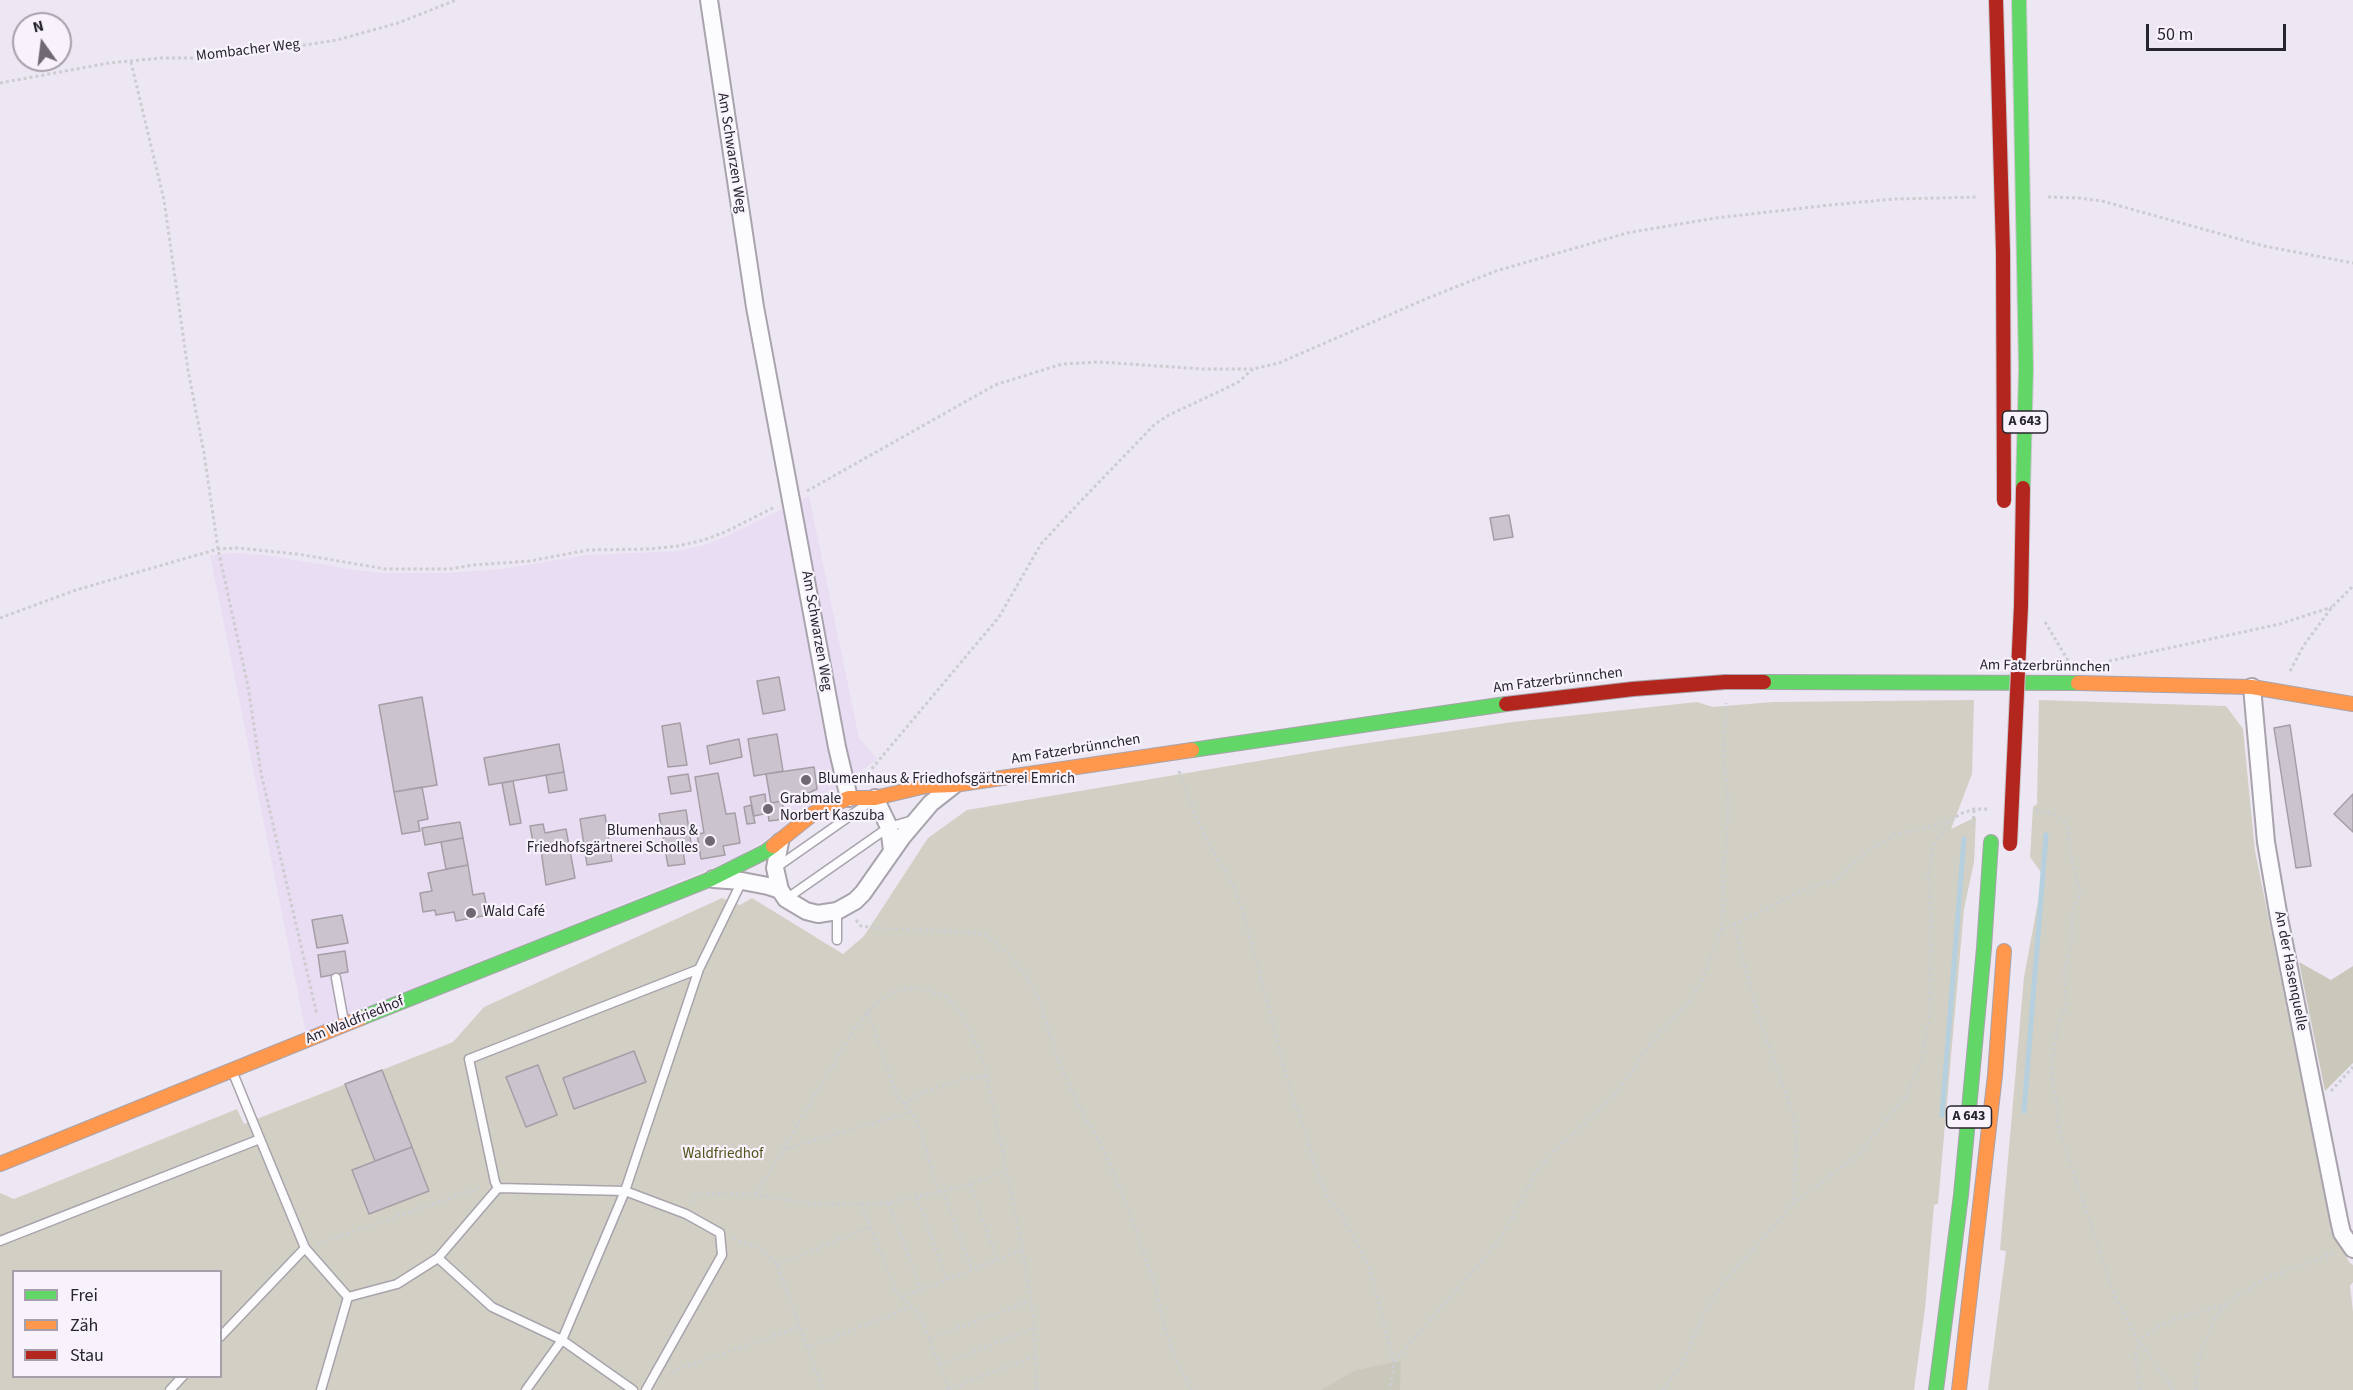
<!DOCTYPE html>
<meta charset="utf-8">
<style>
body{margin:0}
#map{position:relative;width:2353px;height:1390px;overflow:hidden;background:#ede7f4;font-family:"Source Sans 3",sans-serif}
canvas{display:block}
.legend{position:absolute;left:12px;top:1270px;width:210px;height:108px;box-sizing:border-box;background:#f7f2fc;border:2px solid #a5a0aa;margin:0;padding:8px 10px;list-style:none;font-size:18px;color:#29252e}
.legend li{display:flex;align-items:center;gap:12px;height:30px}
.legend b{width:30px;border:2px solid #a5a0aa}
.north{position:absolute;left:12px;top:12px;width:60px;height:60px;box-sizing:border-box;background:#f7f2fc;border:2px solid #a5a0aa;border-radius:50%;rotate:346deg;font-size:16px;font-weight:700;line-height:24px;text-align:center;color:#29252e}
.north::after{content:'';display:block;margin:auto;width:21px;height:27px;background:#6e6973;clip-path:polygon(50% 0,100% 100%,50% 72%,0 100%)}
.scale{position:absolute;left:2146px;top:24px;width:140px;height:27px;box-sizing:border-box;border:3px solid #29252e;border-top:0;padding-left:8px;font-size:18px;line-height:21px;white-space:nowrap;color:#29252e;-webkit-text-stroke:4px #f7f2fc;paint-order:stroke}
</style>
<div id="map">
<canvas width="2353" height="1390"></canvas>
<ul class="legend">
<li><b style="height:8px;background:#63d668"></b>Frei</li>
<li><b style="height:8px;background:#ff974d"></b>Zäh</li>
<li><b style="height:8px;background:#b3261e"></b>Stau</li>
</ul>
<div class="north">N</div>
<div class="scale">50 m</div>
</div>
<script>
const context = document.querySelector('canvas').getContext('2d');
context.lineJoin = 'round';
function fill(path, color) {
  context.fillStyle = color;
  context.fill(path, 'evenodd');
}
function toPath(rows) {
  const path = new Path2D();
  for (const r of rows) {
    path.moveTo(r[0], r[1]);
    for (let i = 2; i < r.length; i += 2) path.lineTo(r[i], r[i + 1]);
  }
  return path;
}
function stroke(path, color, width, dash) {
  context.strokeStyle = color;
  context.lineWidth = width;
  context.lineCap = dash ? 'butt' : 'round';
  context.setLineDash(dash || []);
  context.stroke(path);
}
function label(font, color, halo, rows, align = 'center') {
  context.font = font + ' "Source Sans 3",sans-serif';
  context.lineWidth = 4.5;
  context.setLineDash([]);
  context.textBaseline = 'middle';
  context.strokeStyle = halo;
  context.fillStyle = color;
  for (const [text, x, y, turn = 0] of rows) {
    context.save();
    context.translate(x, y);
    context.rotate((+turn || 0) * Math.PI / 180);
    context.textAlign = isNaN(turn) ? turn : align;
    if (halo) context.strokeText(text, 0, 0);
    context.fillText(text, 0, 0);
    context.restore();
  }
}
fill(toPath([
 [809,496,859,738,877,759,780,831,736,858,306,1033,210,555,237,553,270,556,362,571,386,573,448,573,503,569,588,555,678,551,705,545,727,536]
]), '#e8ddf3');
fill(toPath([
 [1974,700,1972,774,1951,829,1976,817,1974,862,1964,909,1938,1204,1934,1205,1925,1309,1914,1390,0,1390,0,1193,14,1199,237,1109,244,1124,453,1042,484,1007,722,898,740,905,752,898,843,954,864,936,928,838,967,810,1347,746,1513,722,1697,702,1713,707,1773,702],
 [14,1272,220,1272,220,1376,14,1376],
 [2039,700,2226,706,2243,729,2255,851,2331,1226,2349,1262,2353,1265,2353,1282,2350,1286,2353,1312,2353,1390,1988,1390,2006,1251,2000,1250,2024,977,2043,875,2030,857,2033,807,2037,804]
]), '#d2d0c4');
fill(toPath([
 [2299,962,2331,980,2353,966,2353,1063,2325,1091],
 [1401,1361,1400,1390,1321,1390,1356,1370]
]), '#c9c8ba');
stroke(toPath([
 [2024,1111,2046,835],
 [1942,1115,1964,839]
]), '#b6d0e0', 5);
const building = toPath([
 [1509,515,1513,537,1494,540,1490,518,1509,515],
 [779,677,785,710,763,714,757,681,779,677],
 [422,697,437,785,394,792,379,705,422,697],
 [680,723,687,765,668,767,662,726,680,723],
 [2290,725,2311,866,2296,868,2274,728,2290,725],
 [777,734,783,771,754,776,748,739,777,734],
 [739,739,742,757,710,764,707,746,739,739],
 [559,744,564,772,489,785,484,758,559,744],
 [814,767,817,789,798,798,771,803,766,774,814,767],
 [564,772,567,790,549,793,546,775,564,772],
 [718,773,726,814,735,813,740,843,723,846,725,855,701,859,697,834,704,833,695,777,718,773],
 [688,774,691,791,671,794,668,777,688,774],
 [513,781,521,823,510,825,502,783,513,781],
 [422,787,428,819,418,821,420,831,402,834,394,792,422,787],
 [765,794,766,804,782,801,785,819,769,821,768,813,754,816,750,797,765,794],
 [2353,794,2353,832,2334,814,2353,794],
 [751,805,755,823,747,824,744,807,751,805],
 [686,810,692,850,683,851,685,864,668,866,659,814,686,810],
 [605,815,612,861,587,865,580,819,605,815],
 [460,822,463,838,425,845,422,828,460,822],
 [543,824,545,833,566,829,575,878,546,885,541,850,537,850,536,842,533,842,530,826,543,824],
 [463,838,468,865,446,869,441,842,463,838],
 [468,865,473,895,484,893,488,915,456,921,454,912,436,915,435,910,423,912,420,893,432,891,428,873,468,865],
 [342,915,348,943,317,948,312,920,342,915],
 [345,951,348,972,321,977,318,955,345,951],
 [634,1051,646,1082,574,1109,563,1078,634,1051],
 [538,1065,557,1115,526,1127,506,1077,538,1065],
 [382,1070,412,1147,375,1161,345,1084,382,1070],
 [412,1147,429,1191,369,1214,352,1170,412,1147]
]);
fill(building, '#cbc4ce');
stroke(building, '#a49ea6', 1.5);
const lane = toPath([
 [777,867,867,804],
 [786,899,889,827,913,820],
 [837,940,837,911],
 [336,978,344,1022],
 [498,1188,625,1191,686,1214,720,1233,722,1255,646,1390],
 [0,1241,260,1139,233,1073],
 [305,1248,348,1297],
 [438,1258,492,1307,562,1340,633,1390],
 [220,1337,305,1248,260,1139],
 [170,1390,183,1376],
 [321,1390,348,1297,397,1284,438,1258,498,1188,495,1182,469,1059,699,969,743,879],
 [526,1390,562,1340,625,1191,699,969]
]);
const street = toPath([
 [709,0,755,307,837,747,849,798],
 [2252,687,2266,842,2279,918,2339,1220,2342,1233,2353,1249],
 [875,798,889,827,892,850],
 [780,842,775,868,780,890],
 [713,879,742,881,768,886,780,890,786,899,806,911,818,914,837,911,855,901,863,893,903,836,931,803,954,785]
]);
const fast = toPath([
 [1764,682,2078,683],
 [1192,750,1506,704],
 [361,1018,711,879,765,852,773,846],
 [1936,1390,1961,1195,1984,948,1991,842]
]);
const slow = toPath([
 [2078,683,2252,687,2353,704],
 [773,846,814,813,849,798,875,798,926,786,954,785,1192,750],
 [0,1164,361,1018],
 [1959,1390,1995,1075,2004,951]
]);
const jam = toPath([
 [1506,704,1633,689,1725,682,1764,682]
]);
stroke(lane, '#a8a3ac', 11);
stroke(street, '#a8a3ac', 20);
stroke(fast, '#a8a3ac', 16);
stroke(slow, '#a8a3ac', 16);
stroke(jam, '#a8a3ac', 16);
stroke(toPath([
 [131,62,164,200,188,370,204,453,218,549,248,686,261,773,317,1015],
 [0,83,109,63,161,58,214,58,253,50,279,49,337,40,398,23,456,0],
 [2048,197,2079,198,2102,201,2264,246,2353,263],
 [807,491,995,385,1062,364,1099,362,1203,369,1253,369,1279,363,1428,298,1496,271,1627,233,1716,218,1830,205,1894,199,1978,197],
 [0,618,76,590,218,549,238,548,297,554,386,569,449,569,473,565,530,561,588,550,649,549,678,546,704,540,725,532,775,507],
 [2045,622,2069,662],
 [2109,661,2280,624,2332,607],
 [2290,671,2304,645,2332,607,2353,586],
 [1179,771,1197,819,1208,843,1233,884,1244,915,1291,1092,1308,1141,1315,1167,1327,1196,1341,1214,1368,1264,1394,1362,1390,1390],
 [864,778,999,617,1041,544,1077,505,1155,424,1169,415,1237,383,1253,369],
 [2036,810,2054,815,2063,820,2068,829,2071,856,2080,893,2072,913,2072,942,2064,974,2066,1004,2059,1022,2053,1055,2052,1079,2058,1108,2057,1122,2115,1297,2139,1342,2174,1390],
 [1973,825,1974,809],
 [856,920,861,926,876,928,963,932,986,935,1006,952,1025,975,1039,999,1058,1060,1084,1116,1101,1144,1127,1205,1156,1288,1166,1333,1174,1356,1192,1390],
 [1734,924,1757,1011,1794,1119,1796,1137,1794,1203],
 [1722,929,1769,908,1793,895,1822,883,1835,882,1857,859,1893,835,1947,822],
 [868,1012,897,1096,917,1120,939,1192],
 [2331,1091,2353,1067],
 [904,1104,919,1094,963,1079,986,1076],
 [785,1149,911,1112],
 [970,1184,997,1260],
 [943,1191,972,1270],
 [756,1195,853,1031,872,1007,897,990,921,988,947,997,966,1021,984,1064,1023,1250,1034,1323,1037,1390],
 [917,1197,947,1280],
 [692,1202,695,1196,707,1193,756,1195,814,1204,889,1203,959,1187,1005,1172],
 [889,1203,921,1290],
 [861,1204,897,1293,920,1315,949,1390],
 [733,1238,765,1251,777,1265,823,1390],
 [318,1244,479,1188],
 [777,1265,870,1227],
 [902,1297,1023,1250],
 [929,1339,1031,1300],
 [809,1347,911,1307],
 [1394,1362,1495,1245,1508,1225,1535,1173,1549,1156,1614,1096,1657,1035,1687,1004,1701,983,1721,930,1723,913,1723,868,1727,840,1728,801,1724,759,1726,703],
 [939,1365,1034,1328],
 [671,1372,799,1327],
 [948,1389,1036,1356],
 [1663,1390,1681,1365,1704,1314,1721,1285,1794,1203,1860,1153,1905,1097,1921,1063,1930,1015,1931,910,1928,877,1933,847,1949,822,1960,814,1974,809,1988,809],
 [2140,1390,2135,1356,2139,1342,2145,1335,2172,1320,2224,1304],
 [2196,1390,2197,1374,2202,1348,2215,1319,2225,1304,2264,1279,2335,1253]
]), '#cdccd0', 3, [3, 3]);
stroke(lane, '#fcfbfd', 8);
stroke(street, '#fcfbfd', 16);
stroke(fast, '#63d668', 14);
stroke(slow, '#ff974d', 14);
stroke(jam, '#b3261e', 14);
const fastBridge = toPath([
 [2019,0,2026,369,2023,488]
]);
const jamBridge = toPath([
 [1996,0,2003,252,2004,501],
 [2010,844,2021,606,2023,488]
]);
stroke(fastBridge, '#cac6cd', 16, []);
stroke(jamBridge, '#cac6cd', 16, []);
stroke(fastBridge, '#63d668', 14);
stroke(jamBridge, '#b3261e', 14);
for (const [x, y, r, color] of [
 [806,780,6,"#6e6973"],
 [768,809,6,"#6e6973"],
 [710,841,6,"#6e6973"],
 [471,913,6,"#6e6973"]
]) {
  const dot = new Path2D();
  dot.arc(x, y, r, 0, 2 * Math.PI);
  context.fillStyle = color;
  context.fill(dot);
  stroke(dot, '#f7f2fc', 2);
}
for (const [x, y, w] of [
 [2025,422,45],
 [1969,1117,45]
]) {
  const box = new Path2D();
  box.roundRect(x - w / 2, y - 11, w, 22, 4.5);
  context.fillStyle = '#f7f2fc';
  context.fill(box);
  stroke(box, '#29252e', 1.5);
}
label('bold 14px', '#29252e', null, [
 ["A 643",2025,422],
 ["A 643",1969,1117]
]);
label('15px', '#29252e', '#f7f2fc', [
 ["Mombacher Weg",248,51,-7],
 ["Am Schwarzen Weg",731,153,81],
 ["Am Schwarzen Weg",816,631,80],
 ["Am Fatzerbrünnchen",2045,667,1],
 ["Am Fatzerbrünnchen",1558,681,-7],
 ["Am Fatzerbrünnchen",1076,750,-9],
 ["An der Hasenquelle",2290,971,79],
 ["Am Waldfriedhof",355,1021,-22]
]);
label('15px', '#29252e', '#f7f2fc', [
 ["Blumenhaus & Friedhofsgärtnerei Emrich",818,780],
 ["Grabmale",780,800],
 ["Norbert Kaszuba",780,817],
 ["Blumenhaus &",698,832,"right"],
 ["Friedhofsgärtnerei Scholles",698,849,"right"],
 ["Wald Café",483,913]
], 'left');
label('15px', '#52541b', '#f7f2fc', [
 ["Waldfriedhof",723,1155]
]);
</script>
